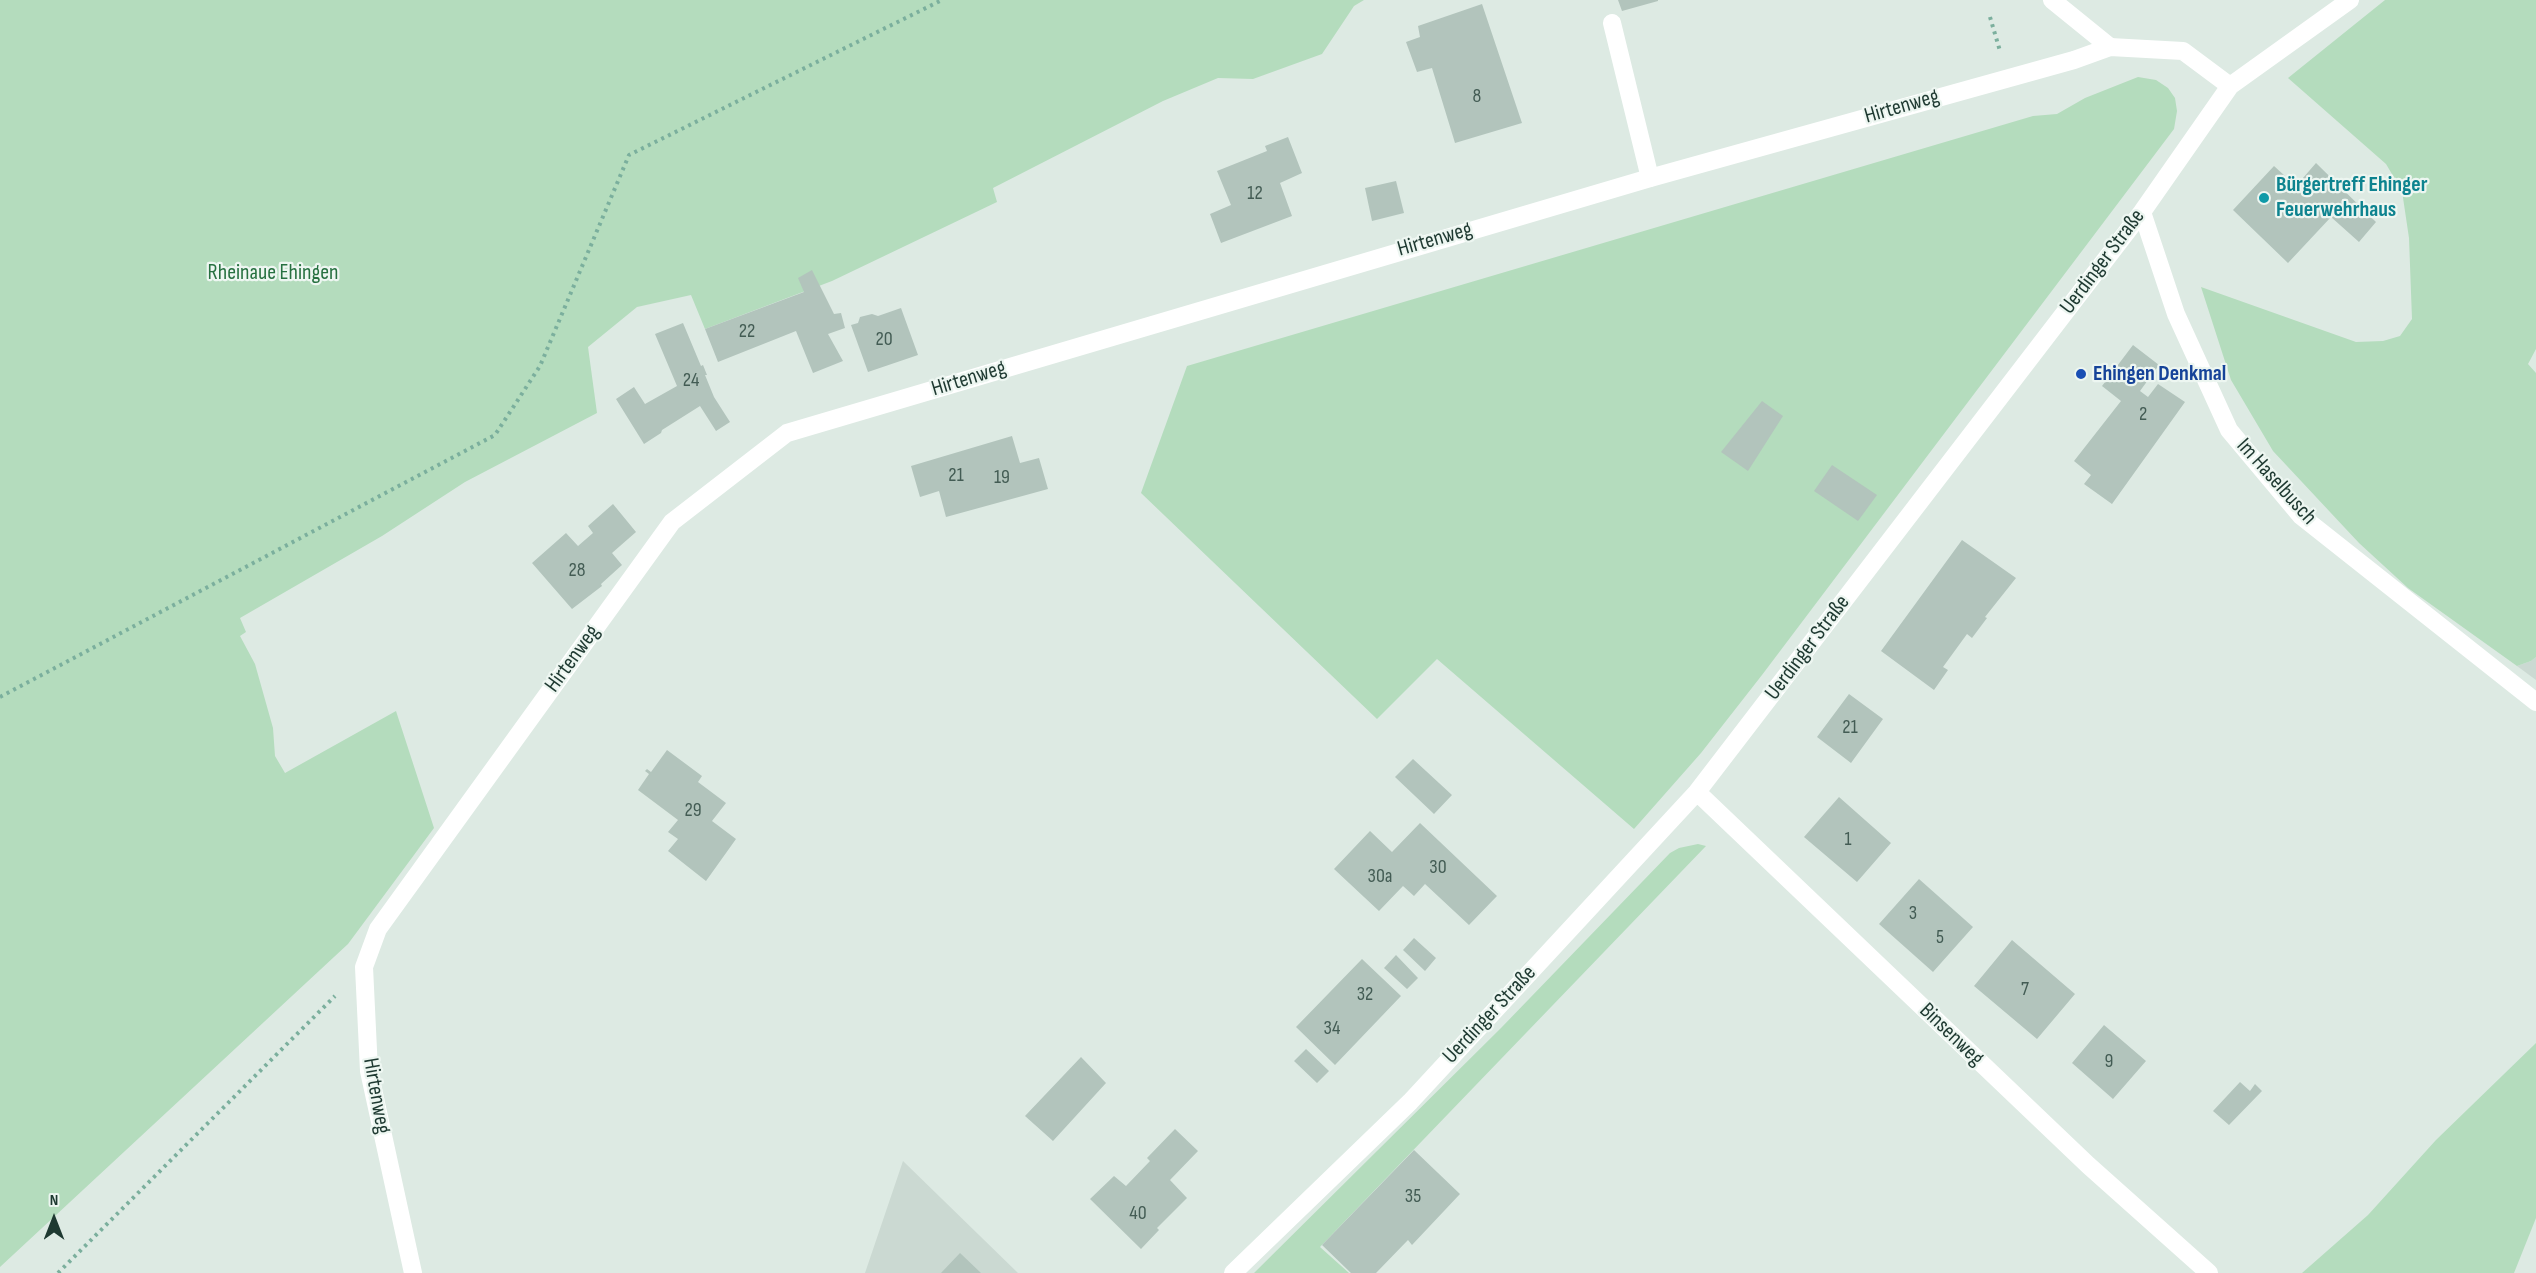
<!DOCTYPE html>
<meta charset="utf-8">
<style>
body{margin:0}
#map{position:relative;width:2536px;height:1273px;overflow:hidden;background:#ddeae3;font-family:"Sofia Sans Condensed",sans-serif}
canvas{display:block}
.north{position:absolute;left:24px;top:1189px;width:60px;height:60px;-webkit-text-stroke:4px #edf6f1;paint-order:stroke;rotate:0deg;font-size:16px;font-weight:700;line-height:24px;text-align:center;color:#1e3931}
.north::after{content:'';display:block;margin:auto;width:21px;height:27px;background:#1e3931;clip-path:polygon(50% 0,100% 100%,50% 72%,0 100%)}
</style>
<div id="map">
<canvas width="2536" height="1273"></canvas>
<div class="north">N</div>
</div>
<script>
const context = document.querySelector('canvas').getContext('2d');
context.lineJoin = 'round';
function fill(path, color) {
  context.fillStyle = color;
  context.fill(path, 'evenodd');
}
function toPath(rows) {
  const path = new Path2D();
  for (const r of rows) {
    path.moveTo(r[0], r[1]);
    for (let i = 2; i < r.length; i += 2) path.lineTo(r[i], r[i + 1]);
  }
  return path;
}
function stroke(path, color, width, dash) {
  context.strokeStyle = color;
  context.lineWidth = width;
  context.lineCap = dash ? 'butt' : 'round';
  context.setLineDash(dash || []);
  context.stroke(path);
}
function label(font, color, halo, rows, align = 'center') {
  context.font = font + ' "Sofia Sans Condensed",sans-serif';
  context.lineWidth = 4.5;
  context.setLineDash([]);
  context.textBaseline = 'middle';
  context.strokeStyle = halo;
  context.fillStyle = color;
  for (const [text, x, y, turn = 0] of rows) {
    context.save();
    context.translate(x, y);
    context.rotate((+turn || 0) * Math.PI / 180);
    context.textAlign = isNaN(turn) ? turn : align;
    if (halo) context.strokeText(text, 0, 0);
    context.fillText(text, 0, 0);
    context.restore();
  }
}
fill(toPath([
 [2536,657,2536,680,2517,666,2531,661],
 [903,1161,1018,1273,865,1273]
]), '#cbd9d2');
fill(toPath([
 [0,0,1364,0,1354,6,1322,54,1253,79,1218,78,1163,101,993,188,997,202,832,281,705,329,691,295,637,307,588,347,597,413,465,482,382,536,240,618,246,632,240,636,255,664,273,728,275,756,285,773,396,711,434,828,348,944,0,1267],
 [2385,0,2536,0,2536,349,2528,364,2536,373,2536,657,2531,661,2517,666,2408,588,2359,543,2273,451,2231,380,2201,287,2356,342,2383,341,2400,336,2412,319,2409,238,2402,191,2386,164,2288,78],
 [2138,77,2156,80,2168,88,2175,98,2177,111,2174,129,1762,675,1701,753,1634,829,1437,659,1377,719,1141,493,1187,366,2033,116,2057,114,2085,98],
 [1698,844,1706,846,1320,1247,1349,1273,1254,1273,1501,1028,1670,853,1679,848],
 [2536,1043,2536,1218,2514,1273,2302,1273,2368,1215,2436,1140]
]), '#b4dcbd');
fill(toPath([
 [1618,0,1658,0,1658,1,1622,11],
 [1482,4,1522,123,1455,143,1432,68,1417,72,1406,42,1420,37,1418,26],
 [1288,137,1302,173,1280,183,1292,216,1221,243,1210,214,1231,205,1217,171,1267,151,1265,146],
 [2316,163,2376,222,2359,242,2331,217,2288,263,2233,210,2274,166,2296,186],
 [1396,181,1404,213,1372,221,1365,188],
 [812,270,834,314,841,313,845,328,828,334,843,361,813,373,796,331,718,362,705,329,804,292,798,278],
 [901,308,918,355,868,372,851,325,858,323,860,317,872,314,878,316],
 [683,323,701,366,703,365,707,375,705,375,714,397,730,422,716,431,700,406,662,430,661,433,644,444,616,399,634,387,645,404,677,386,655,334],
 [2133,345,2159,365,2140,391,2148,397,2158,384,2185,402,2112,504,2084,484,2091,475,2074,461,2121,401,2102,386],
 [1762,401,1783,416,1748,471,1721,452],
 [1012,436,1020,463,1039,458,1048,489,946,517,939,491,920,497,911,466],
 [1832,465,1877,495,1858,521,1814,491],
 [613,504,636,532,612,553,622,565,601,584,602,586,572,609,532,563,566,533,578,546,593,533,588,526],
 [1962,540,2016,578,1985,617,1987,618,1972,638,1967,634,1943,667,1948,670,1934,690,1881,651],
 [1849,694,1883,719,1851,763,1817,737],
 [667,750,702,776,698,782,726,803,712,821,736,839,706,881,668,851,678,839,668,832,678,820,638,790,649,774,645,771,647,769,651,772],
 [1413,759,1452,795,1434,814,1395,777],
 [1839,797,1891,843,1857,882,1804,837],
 [1420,823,1497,896,1469,925,1425,884,1414,896,1403,886,1379,911,1334,869,1370,831,1392,852],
 [1919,879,1973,927,1933,972,1879,924],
 [1414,938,1436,958,1425,971,1403,950],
 [2012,940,2075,994,2037,1039,1974,986],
 [1396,955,1418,978,1407,989,1384,968],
 [1362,959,1401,996,1335,1065,1296,1027],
 [2104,1025,2146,1061,2113,1099,2072,1063],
 [1306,1049,1329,1071,1317,1083,1294,1061],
 [1081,1057,1106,1083,1053,1141,1025,1116],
 [2240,1082,2250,1091,2255,1084,2262,1091,2229,1125,2213,1111],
 [1175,1129,1198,1151,1170,1180,1187,1198,1157,1228,1159,1230,1141,1249,1090,1199,1114,1176,1126,1186,1150,1161,1147,1158],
 [1414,1150,1460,1194,1412,1245,1408,1240,1376,1273,1351,1273,1322,1245],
 [960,1253,981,1273,941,1273]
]), '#b2c4bc');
stroke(toPath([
 [1990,17,2000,51],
 [0,697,495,435,540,366,629,155,942,0],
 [58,1273,335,996]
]), '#7baf9d', 4, [3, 4.5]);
stroke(toPath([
 [2052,0,2110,47],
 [1612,23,1650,178]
]), '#fff', 18);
stroke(toPath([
 [2142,212,2176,314,2229,430,2301,516,2536,702],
 [1697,792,2088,1165,2209,1273],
 [413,1273,369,1071,364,967,378,929,672,522,787,433,1650,178,2074,60,2110,47,2183,51,2230,86],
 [1233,1273,1410,1102,1697,792,2142,212,2230,86,2350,0]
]), '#fff', 18);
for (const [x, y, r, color] of [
 [2264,198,6,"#0f9aa8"],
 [2081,374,6,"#1a4fb4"]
]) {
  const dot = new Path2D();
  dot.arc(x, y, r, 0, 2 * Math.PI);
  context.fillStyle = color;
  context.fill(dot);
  stroke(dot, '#edf6f1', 2);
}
label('20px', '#435c54', null, [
 ["8",1477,97],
 ["12",1255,194],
 ["22",747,332],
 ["20",884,340],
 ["24",691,381],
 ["2",2143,415],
 ["21",956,476],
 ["19",1002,478],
 ["28",577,571],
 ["21",1850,728],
 ["29",693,811],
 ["1",1848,840],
 ["30",1438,868],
 ["30a",1380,877],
 ["3",1913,914],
 ["5",1940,938],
 ["7",2025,990],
 ["32",1365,995],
 ["34",1332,1029],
 ["9",2109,1062],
 ["35",1413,1197],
 ["40",1138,1214]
]);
label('22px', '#1e3931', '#edf6f1', [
 ["Hirtenweg",1902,107,-16],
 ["Hirtenweg",1435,240,-16],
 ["Uerdinger Straße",2103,262,-53],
 ["Hirtenweg",969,379,-17],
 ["Im Haselbusch",2276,482,48],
 ["Uerdinger Straße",1808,648,-53],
 ["Hirtenweg",573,659,-54],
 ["Uerdinger Straße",1490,1015,-47],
 ["Binsenweg",1951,1035,44],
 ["Hirtenweg",376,1096,80]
]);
label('bold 22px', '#0d838f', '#edf6f1', [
 ["Bürgertreff Ehinger",2276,185],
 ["Feuerwehrhaus",2276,210]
], 'left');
label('22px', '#277141', '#edf6f1', [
 ["Rheinaue Ehingen",273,273]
]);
label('bold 22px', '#164399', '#edf6f1', [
 ["Ehingen Denkmal",2093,374]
], 'left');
</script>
